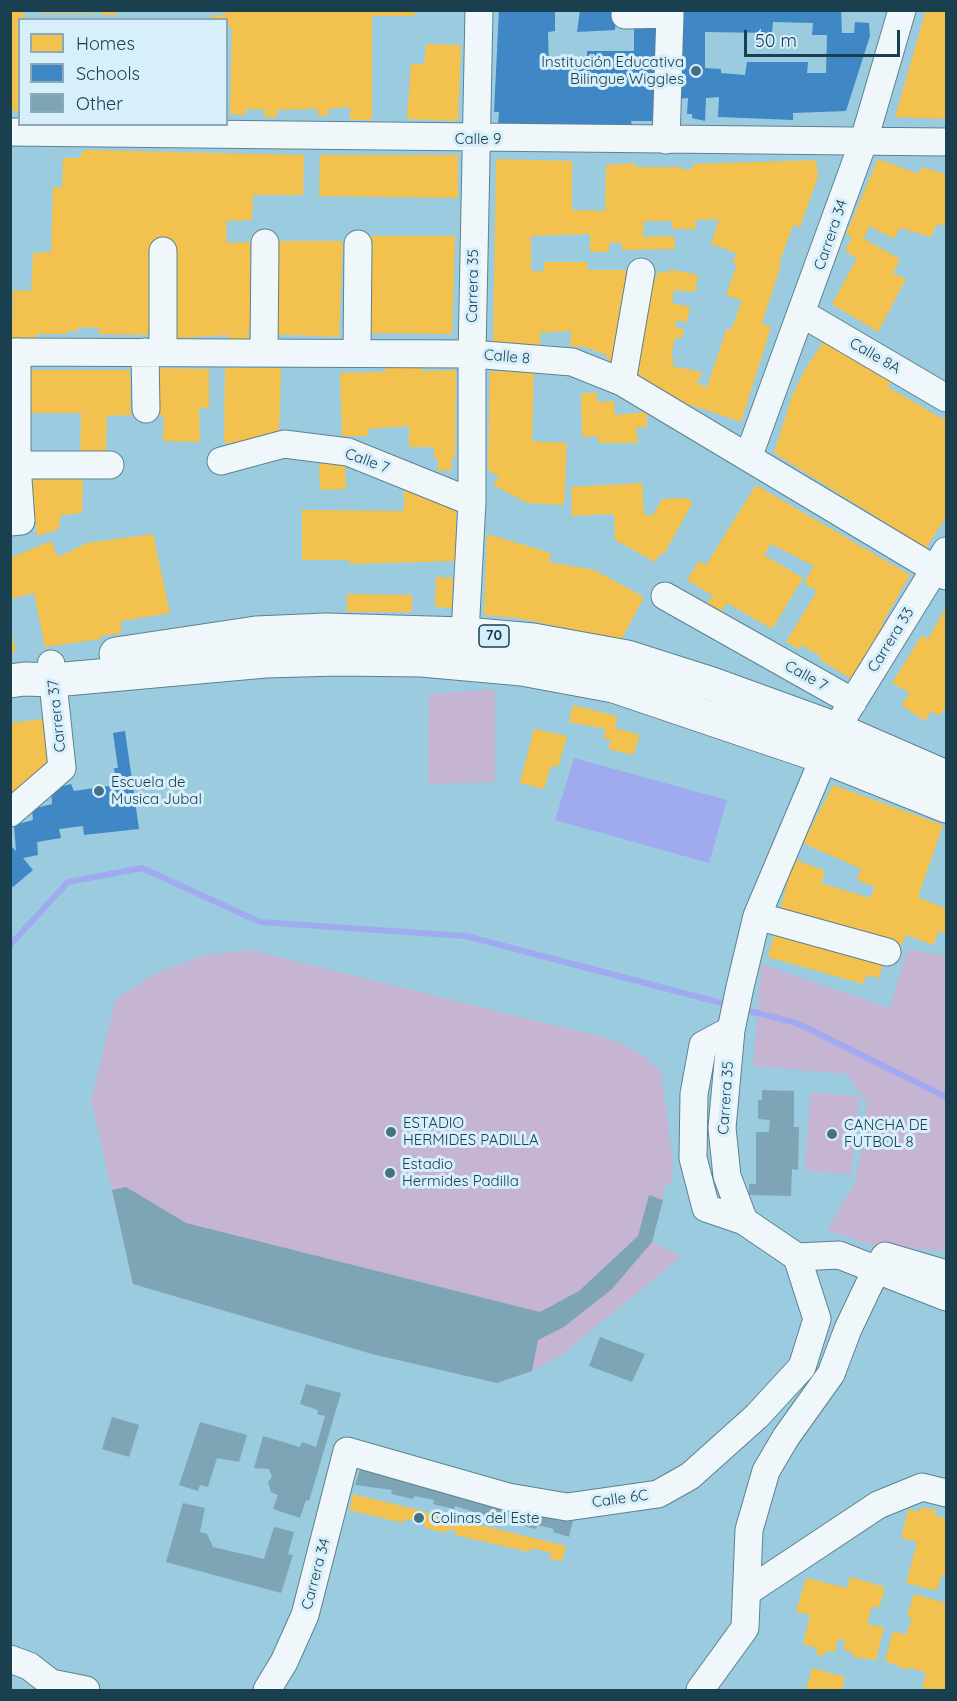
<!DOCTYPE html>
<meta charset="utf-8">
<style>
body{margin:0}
#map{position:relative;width:957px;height:1701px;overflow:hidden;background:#9acbdf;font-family:Quicksand,sans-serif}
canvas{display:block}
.frame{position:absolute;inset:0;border:12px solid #1a404f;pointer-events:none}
.legend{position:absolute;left:18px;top:18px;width:210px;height:108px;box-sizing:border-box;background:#d7effa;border:2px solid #8ba9b6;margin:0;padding:8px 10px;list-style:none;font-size:18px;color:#1a404f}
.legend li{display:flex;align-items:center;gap:12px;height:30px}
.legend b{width:30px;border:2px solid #8ba9b6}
.scale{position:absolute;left:744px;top:30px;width:156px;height:27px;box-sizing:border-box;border:3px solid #1a404f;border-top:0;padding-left:8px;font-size:18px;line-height:21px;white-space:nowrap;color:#1a404f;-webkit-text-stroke:4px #d7effa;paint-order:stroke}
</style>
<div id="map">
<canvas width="957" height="1701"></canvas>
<div class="frame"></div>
<ul class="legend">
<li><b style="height:16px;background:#f2c14e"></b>Homes</li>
<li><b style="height:16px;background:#3f88c5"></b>Schools</li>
<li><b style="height:16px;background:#7da5b5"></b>Other</li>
</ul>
<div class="scale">50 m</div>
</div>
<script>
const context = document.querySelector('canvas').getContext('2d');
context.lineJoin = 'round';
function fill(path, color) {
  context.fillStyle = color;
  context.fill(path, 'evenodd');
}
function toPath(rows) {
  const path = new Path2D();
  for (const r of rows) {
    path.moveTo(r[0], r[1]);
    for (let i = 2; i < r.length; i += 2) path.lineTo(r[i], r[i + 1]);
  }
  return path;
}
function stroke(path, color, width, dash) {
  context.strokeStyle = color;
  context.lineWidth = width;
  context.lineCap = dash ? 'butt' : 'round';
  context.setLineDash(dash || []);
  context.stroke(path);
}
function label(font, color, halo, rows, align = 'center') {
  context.font = font + ' Quicksand,sans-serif';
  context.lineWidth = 6;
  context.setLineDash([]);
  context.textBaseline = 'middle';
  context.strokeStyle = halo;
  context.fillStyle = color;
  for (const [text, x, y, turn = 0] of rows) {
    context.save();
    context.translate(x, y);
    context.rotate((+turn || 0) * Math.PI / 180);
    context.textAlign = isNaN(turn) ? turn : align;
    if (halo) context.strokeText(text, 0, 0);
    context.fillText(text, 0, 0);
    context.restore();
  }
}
fill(toPath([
 [495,689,495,782,428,784,429,694],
 [908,949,946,956,946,1251,871,1245,827,1230,856,1181,867,1103,847,1074,753,1066,761,964,889,1008],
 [250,950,614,1040,643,1055,661,1072,673,1162,671,1184,666,1184,652,1242,682,1256,565,1352,532,1371,497,1383,372,1354,133,1284,91,1100,116,999,156,973,205,955],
 [811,1092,860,1097,851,1175,804,1170]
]), '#c6b4d3');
fill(toPath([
 [574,758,727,800,709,863,555,820]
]), '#a0abef');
fill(toPath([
 [10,10,24,10,24,20,20,20,20,111,10,111],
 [39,10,95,10,95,13,39,13],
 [101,10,117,10,117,15,101,15],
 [225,10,415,10,415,16,372,16,372,120,350,120,350,107,328,109,329,115,318,116,318,109,277,110,277,117,264,117,265,110,246,109,245,115,230,114,232,27,226,27,226,20,211,20,211,15,225,15],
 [926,10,946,10,946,119,895,117],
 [426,44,461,45,458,121,407,119,411,64,424,64],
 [84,150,304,155,303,195,253,195,252,220,226,221,227,243,250,242,252,329,249,329,248,339,228,339,228,335,177,338,173,244,151,335,99,334,99,328,78,327,78,331,68,331,67,334,36,334,36,338,12,338,13,290,31,291,33,253,51,252,53,187,62,187,63,158,79,158],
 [320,155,458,155,458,198,319,196],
 [496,159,572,161,572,210,605,211,606,165,635,163,636,167,682,167,682,170,693,169,693,164,816,160,818,177,800,227,793,225,779,263,781,265,762,323,771,327,741,422,688,404,631,374,650,276,657,277,658,271,668,273,669,269,698,275,695,292,674,290,672,303,690,307,687,322,676,321,675,327,684,329,681,339,675,338,671,357,674,358,672,366,702,372,697,384,707,387,727,328,731,330,742,301,726,295,737,264,733,263,736,253,711,244,719,219,696,220,696,229,672,229,673,221,644,221,643,237,674,236,675,249,622,250,622,243,609,243,609,252,590,252,590,234,531,236,531,271,544,271,544,262,587,262,588,270,629,270,622,361,607,360,607,355,585,347,570,346,571,331,540,333,540,345,493,344],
 [878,159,919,174,921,167,946,174,946,226,937,224,931,237,900,228,894,239,869,226,864,239,900,259,893,273,906,279,878,332,832,304,857,258,845,251,852,237,846,234],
 [365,236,455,236,452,334,363,333],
 [268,241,343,241,339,337,270,334],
 [827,336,893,379,888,387,943,419,946,415,946,517,926,548,774,453,792,396,804,371],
 [385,367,421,368,422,371,456,370,455,458,451,459,452,470,438,471,438,459,434,458,434,447,409,447,409,426,368,429,368,436,342,436,340,373,385,372],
 [156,368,209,369,209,408,199,408,200,442,163,441,164,416,156,416],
 [225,368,281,368,279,437,259,436,258,443,224,443],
 [28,370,130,370,131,415,107,416,106,456,80,456,81,413,29,413],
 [490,371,534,372,532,441,567,443,564,505,527,503,493,485,499,477,488,470],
 [596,392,598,402,614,401,615,415,647,412,647,427,636,428,638,443,598,443,598,436,582,437,581,394],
 [345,460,346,489,320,490,319,461],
 [33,477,83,478,82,513,61,515,58,530,37,536,36,524,32,524],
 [642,483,644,515,653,515,662,499,685,498,693,502,664,554,661,553,655,562,615,540,614,514,572,516,571,487],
 [404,484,456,503,456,561,349,564,349,560,302,560,302,510,404,511],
 [756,485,910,575,882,624,886,627,853,680,819,659,820,656,801,645,799,649,786,642,817,591,804,583,814,566,771,544,764,555,803,578,772,629,727,603,718,616,704,607,713,596,687,580,699,561,706,565],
 [153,534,170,613,121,621,121,633,101,636,101,639,45,647,34,593,10,599,10,558,51,541,58,557,87,543],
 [487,534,551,553,549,562,594,570,644,597,621,640,518,618,484,615],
 [436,577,453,578,452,608,435,607],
 [347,594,412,595,412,612,347,612],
 [946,607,946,707,939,716,931,711,925,721,901,705,910,693,892,683,922,635,928,639],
 [10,626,16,652,10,653],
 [573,705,617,716,615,728,640,735,633,755,608,749,611,740,603,738,606,729,569,722],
 [49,718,54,763,10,802,10,723],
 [534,729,567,736,558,767,551,766,544,789,520,783],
 [833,785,943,825,918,897,946,909,946,934,939,931,933,945,906,935,901,946,780,912,789,875,797,860,825,871,821,883,870,898,875,887,857,880,861,869,803,843],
 [776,927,885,958,879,978,867,975,863,984,768,957],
 [353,1494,566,1546,562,1561,550,1559,551,1553,531,1548,529,1552,455,1535,456,1531,447,1529,446,1533,425,1528,425,1524,405,1519,403,1523,349,1510],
 [921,1507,936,1510,935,1516,946,1518,946,1577,942,1575,936,1591,906,1583,917,1542,901,1538,908,1510,920,1511],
 [850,1577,885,1587,879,1608,872,1606,867,1624,884,1627,876,1660,852,1657,853,1653,843,1649,845,1640,838,1639,835,1652,826,1651,824,1656,816,1654,817,1648,803,1644,810,1615,796,1612,806,1578,847,1588],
 [914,1594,946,1603,946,1690,922,1688,926,1673,909,1667,908,1670,885,1661,893,1631,906,1635,912,1618,907,1616],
 [812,1668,845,1677,842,1690,806,1690]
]), '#f2c14e');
fill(toPath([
 [499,10,555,10,555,31,548,32,549,67,587,67,587,51,634,51,634,27,664,27,660,121,631,121,632,126,585,126,585,124,498,126,499,112,494,112],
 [580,10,616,10,615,30,577,32],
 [677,10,841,10,842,33,854,33,855,22,869,23,870,36,846,111,793,113,793,120,718,117,719,97,706,98,705,121,692,118,692,114,687,114,688,98,672,99],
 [773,22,813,23,812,35,827,35,826,73,807,73,808,62,747,62,745,75,721,73,721,69,705,68,705,32,772,33],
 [125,731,139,829,84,835,83,826,59,829,61,838,37,842,38,855,23,858,33,870,13,887,10,883,10,845,16,851,14,825,33,820,32,809,52,804,51,789,71,784,74,791,116,785,114,768,118,768,113,733]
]), '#3f88c5');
stroke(toPath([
 [10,945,68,882,142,868,260,922,466,936,729,1005],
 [741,1009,797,1023,946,1097]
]), '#a0abef', 6);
fill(toPath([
 [762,1090,794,1091,794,1127,799,1127,798,1170,792,1169,791,1196,749,1195,749,1184,756,1184,756,1132,769,1132,770,1120,758,1119,758,1100,762,1100],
 [126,1187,186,1223,540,1312,579,1291,638,1236,649,1195,663,1200,652,1242,612,1289,564,1327,538,1340,532,1371,497,1383,372,1354,133,1284,112,1190],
 [600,1337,645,1354,632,1382,589,1366],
 [306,1384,341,1393,309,1501,306,1500,300,1518,273,1509,278,1495,271,1492,268,1482,272,1477,269,1469,254,1468,263,1436,300,1447,302,1442,316,1447,325,1416,317,1414,318,1410,300,1404],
 [112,1417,139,1425,129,1457,102,1449],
 [200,1422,247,1435,239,1462,217,1458,208,1487,200,1485,198,1491,179,1485],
 [360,1469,573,1521,569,1537,553,1532,554,1529,537,1525,536,1529,517,1524,517,1521,496,1516,496,1519,455,1506,454,1509,433,1504,434,1500,415,1496,413,1499,391,1494,392,1490,355,1485],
 [183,1503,205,1508,200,1532,207,1534,213,1547,264,1559,274,1527,294,1532,288,1554,293,1555,281,1593,166,1562]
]), '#7da5b5');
const minor = toPath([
 [625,15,670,14,666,140],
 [10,132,946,142],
 [163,251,163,352],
 [803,314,946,398],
 [10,352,472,354,572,362,622,382,946,576],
 [145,352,146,409],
 [264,353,265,243],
 [357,353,358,244],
 [622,382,641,272],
 [749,455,864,140,902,10],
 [221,461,284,444,348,452,472,502],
 [17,465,110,465],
 [10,522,21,521,17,465,17,352],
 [665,596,853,702],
 [465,634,472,502,472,354,479,10],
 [10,813,62,768,51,664],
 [757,916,887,952],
 [731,1030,703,1045,694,1094,693,1158,706,1208,744,1221],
 [797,1257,744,1221,727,1176,722,1128,731,1030,740,987,757,916,836,729,946,551],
 [797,1257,839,1255,946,1297],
 [797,1257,817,1319],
 [747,1592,878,1505,922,1487,946,1493],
 [10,1659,29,1666,51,1683,86,1690],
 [267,1690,284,1662,305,1615,347,1451,508,1497,567,1507,658,1494,690,1476,757,1416,802,1367,817,1319],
 [700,1690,745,1628,749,1530,766,1471,786,1437,831,1374,848,1329,876,1270,885,1256,946,1274]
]);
const major = toPath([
 [116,654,256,633,326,630,465,634,533,640,627,657,712,684,836,729,946,777],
 [10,681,24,679,54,680,265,661,337,659,422,660,522,669,614,686,824,757,946,806]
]);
stroke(minor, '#5c8290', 29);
stroke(major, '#5c8290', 35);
stroke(minor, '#f0f7fa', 27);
stroke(major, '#f0f7fa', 33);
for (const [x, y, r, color] of [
 [696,71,6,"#477181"],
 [99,791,6,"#477181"],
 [391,1132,6,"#477181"],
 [832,1134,6,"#477181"],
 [390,1173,6,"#477181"],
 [419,1518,6,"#477181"]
]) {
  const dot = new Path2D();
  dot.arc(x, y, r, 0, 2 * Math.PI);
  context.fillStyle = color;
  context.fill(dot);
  stroke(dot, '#d7effa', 2);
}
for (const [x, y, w] of [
 [494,636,30]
]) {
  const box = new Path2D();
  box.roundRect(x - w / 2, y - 11, w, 22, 4.5);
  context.fillStyle = '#d7effa';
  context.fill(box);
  stroke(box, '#1a404f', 1.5);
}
label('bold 14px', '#1a404f', null, [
 ["70",494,636]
]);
label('15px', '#1a404f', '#d7effa', [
 ["Institución Educativa",684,62,"right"],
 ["Bilingue Wiggles",684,79,"right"],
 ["Escuela de",111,782],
 ["Musica Jubal",111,799],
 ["ESTADIO",403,1123],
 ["HERMIDES PADILLA",403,1140],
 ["CANCHA DE",844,1125],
 ["FUTBOL 8",844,1142],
 ["Estadio",402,1164],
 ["Hermides Padilla",402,1181],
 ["Colinas del Este",431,1518]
], 'left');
label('15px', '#1a404f', '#d7effa', [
 ["Calle 9",478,139],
 ["Carrera 34",831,235,-71],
 ["Carrera 35",473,286,-89],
 ["Calle 8A",875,356,30],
 ["Calle 8",507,357,5],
 ["Calle 7",367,461,20],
 ["Carrera 33",891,640,-58],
 ["Calle 7",806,676,29],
 ["Carrera 37",57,716,-96],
 ["Carrera 35",726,1098,-86],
 ["Calle 6C",620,1499,-8],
 ["Carrera 34",316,1574,-75]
]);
</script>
